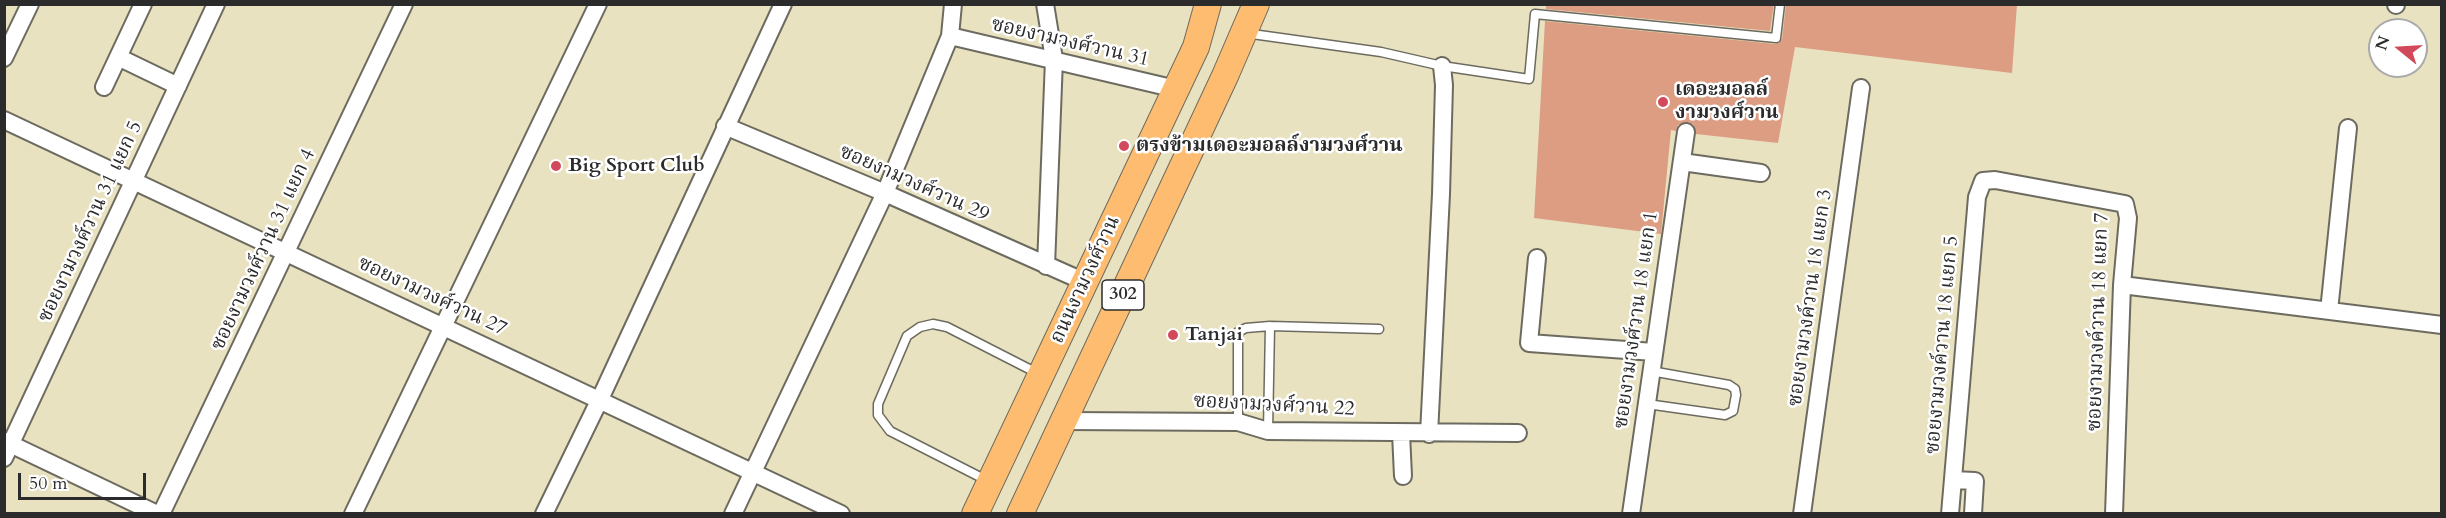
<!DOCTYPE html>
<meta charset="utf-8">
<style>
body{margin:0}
#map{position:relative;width:2446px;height:518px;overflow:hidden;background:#e8e2c0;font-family:Cardo,serif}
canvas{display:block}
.frame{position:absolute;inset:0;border:6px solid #2b2b2b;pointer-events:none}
.north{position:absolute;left:2368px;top:18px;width:60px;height:60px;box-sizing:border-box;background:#fff;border:2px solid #aaa;border-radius:50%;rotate:288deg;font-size:16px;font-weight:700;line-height:24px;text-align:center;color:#2b2b2b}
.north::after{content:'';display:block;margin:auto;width:21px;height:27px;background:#d1495b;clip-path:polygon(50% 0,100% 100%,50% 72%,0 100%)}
.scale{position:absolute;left:18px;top:473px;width:128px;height:27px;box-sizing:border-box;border:3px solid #2b2b2b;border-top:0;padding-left:8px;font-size:18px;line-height:21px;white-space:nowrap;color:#2b2b2b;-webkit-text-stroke:4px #fff;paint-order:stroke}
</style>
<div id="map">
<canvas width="2446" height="518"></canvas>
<div class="frame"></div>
<div class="north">N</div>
<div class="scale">50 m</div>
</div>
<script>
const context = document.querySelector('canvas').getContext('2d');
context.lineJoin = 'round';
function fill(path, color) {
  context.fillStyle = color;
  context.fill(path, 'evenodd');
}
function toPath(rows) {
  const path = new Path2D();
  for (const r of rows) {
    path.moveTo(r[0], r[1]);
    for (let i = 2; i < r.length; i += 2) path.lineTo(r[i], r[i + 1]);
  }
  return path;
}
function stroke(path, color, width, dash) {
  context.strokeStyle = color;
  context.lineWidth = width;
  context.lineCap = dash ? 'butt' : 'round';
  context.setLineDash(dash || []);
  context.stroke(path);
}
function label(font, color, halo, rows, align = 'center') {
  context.font = font + ' Cardo,"Noto Serif Thai",serif';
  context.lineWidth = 5;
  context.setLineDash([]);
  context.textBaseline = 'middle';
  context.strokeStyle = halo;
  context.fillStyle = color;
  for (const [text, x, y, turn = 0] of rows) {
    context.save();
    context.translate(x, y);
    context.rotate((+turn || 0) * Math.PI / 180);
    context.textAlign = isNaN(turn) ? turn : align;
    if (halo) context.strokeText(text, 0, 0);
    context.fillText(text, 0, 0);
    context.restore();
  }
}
fill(toPath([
 [1546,4,1774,4,1770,31,1546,9],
 [1786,4,2017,4,2012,73,1795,47,1778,143,1696,134,1693,124,1687,122,1678,125,1676,131,1671,130,1661,234,1534,218,1545,21,1776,44,1782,39]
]), '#dc9d83');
const service = toPath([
 [1252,34,1381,52,1442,66,1529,79,1535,14,1776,38,1780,4],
 [1270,326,1379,329],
 [1647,404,1725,415,1733,411,1736,395,1735,389,1729,385,1651,371],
 [1238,422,1238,332,1246,328,1270,326,1268,431],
 [986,480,890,431,878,415,878,404,907,336,920,327,933,324,947,327,1039,374]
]);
const minor = toPath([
 [1045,4,1054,59,1046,266],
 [2396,5,2396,4],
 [950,36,1176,89],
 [118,57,178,86],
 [4,58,30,4],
 [104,87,143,4],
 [4,120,841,514],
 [725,126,885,193,1085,282],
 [1682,162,1761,173],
 [1537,258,1529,343,1654,352],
 [2122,285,2442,325],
 [2329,311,2348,128],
 [1064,421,1238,422,1268,431,1518,433],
 [1401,433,1403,476],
 [1429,434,1441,194,1444,85,1442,66],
 [4,441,157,514],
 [4,458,216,4],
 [1953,480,1975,481,1973,514],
 [161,514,404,4],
 [353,514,598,4],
 [544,514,600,399,783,4],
 [733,514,885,193,950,36,953,4],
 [1631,514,1686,132],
 [1802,514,1861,88],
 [1950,514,1977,197,1983,181,1995,180,2125,204,2128,218,2122,285,2114,514]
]);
const primary = toPath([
 [975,514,1196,47,1208,4],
 [1020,514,1225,76,1256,4]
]);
stroke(service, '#6d6b5f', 11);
stroke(minor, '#6d6b5f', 20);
stroke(primary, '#6d6b5f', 28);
stroke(service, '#fff', 8);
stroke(minor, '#fff', 16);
stroke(primary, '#fdbc70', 26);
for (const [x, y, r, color] of [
 [1663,102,6,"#d1495b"],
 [1124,146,6,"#d1495b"],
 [556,166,6,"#d1495b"],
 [1173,335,6,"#d1495b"]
]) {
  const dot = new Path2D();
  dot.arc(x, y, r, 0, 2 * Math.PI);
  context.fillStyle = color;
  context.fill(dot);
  stroke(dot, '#fff', 2);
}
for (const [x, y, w] of [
 [1123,295,42]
]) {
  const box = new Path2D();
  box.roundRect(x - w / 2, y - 15, w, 30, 4.5);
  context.fillStyle = '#fff';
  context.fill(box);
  stroke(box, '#2b2b2b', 1.5);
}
label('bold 18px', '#2b2b2b', null, [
 ["302",1123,295]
]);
label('20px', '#2b2b2b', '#fff', [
 ["ซอยงามวงศ์วาน 31",1070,43,13],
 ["ซอยงามวงศ์วาน 29",914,184,24],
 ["ซอยงามวงศ์วาน 31 แยก 5",91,222,-65],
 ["ซอยงามวงศ์วาน 31 แยก 4",264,250,-65],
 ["ถนนงามวงศ์วาน",1086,280,-65],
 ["ซอยงามวงศ์วาน 27",432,297,25],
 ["ซอยงามวงค์วาน 18 แยก 3",1811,298,-82],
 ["ซอยงามวงศ์วาน 18 แยก 1",1637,320,-82],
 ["ซอยงามวงค์วาน 18 แยก 7",2099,322,-88],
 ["ซอยงามวงค์วาน 18 แยก 5",1943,345,-85],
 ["ซอยงามวงศ์วาน 22",1274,406,3]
]);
label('bold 20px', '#2b2b2b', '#fff', [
 ["เดอะมอลล์",1675,90],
 ["งามวงศ์วาน",1675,113],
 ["ตรงข้ามเดอะมอลล์งามวงศ์วาน",1136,146],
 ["Big Sport Club",568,166],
 ["Tanjai",1185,335]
], 'left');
</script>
